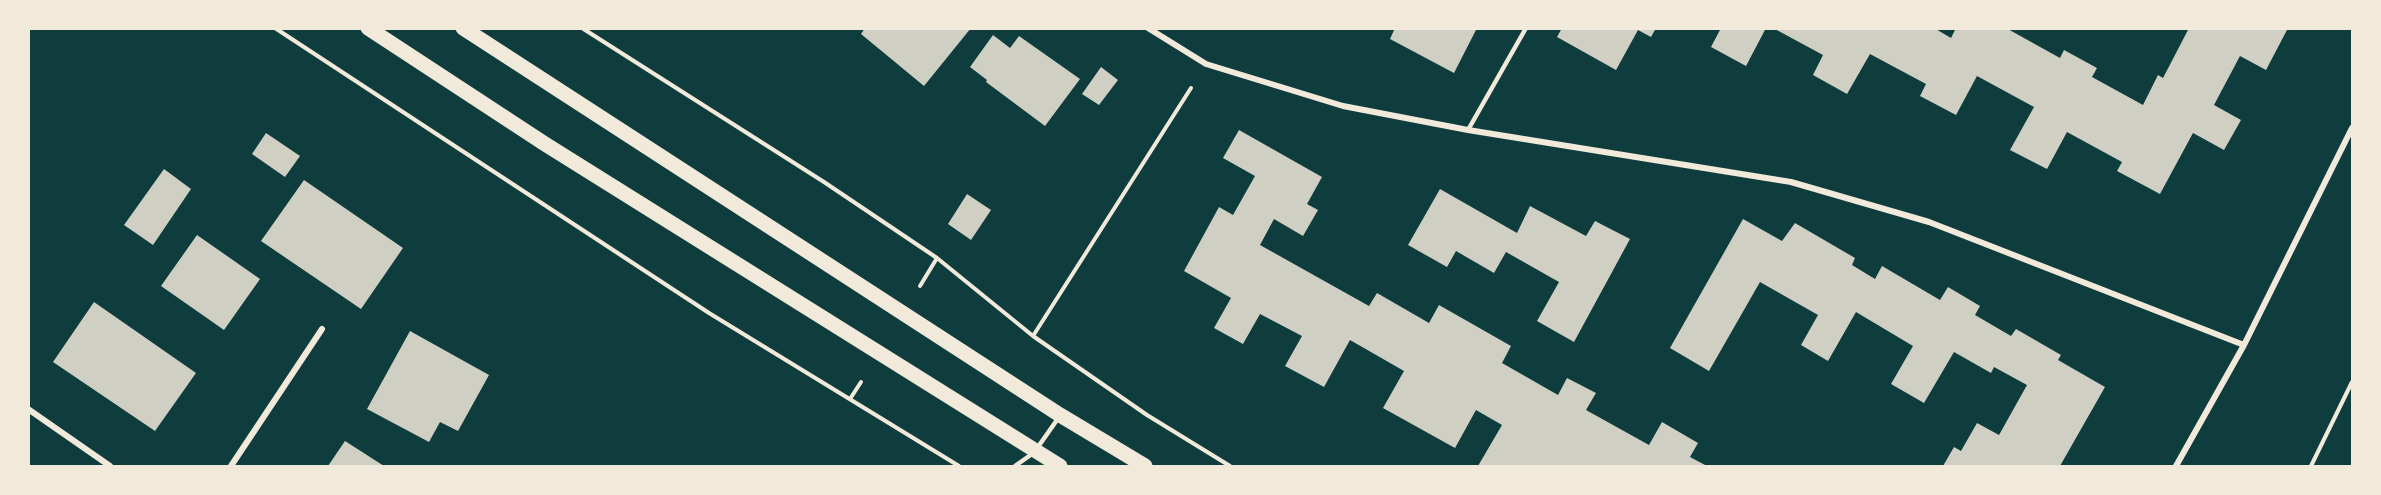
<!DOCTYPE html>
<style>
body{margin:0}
#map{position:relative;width:2381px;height:495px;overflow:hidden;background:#0f3d3e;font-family:"Space Grotesk",sans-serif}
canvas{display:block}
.frame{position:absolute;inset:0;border:30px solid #f1e9da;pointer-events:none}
</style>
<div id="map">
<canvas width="2381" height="495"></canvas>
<div class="frame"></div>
</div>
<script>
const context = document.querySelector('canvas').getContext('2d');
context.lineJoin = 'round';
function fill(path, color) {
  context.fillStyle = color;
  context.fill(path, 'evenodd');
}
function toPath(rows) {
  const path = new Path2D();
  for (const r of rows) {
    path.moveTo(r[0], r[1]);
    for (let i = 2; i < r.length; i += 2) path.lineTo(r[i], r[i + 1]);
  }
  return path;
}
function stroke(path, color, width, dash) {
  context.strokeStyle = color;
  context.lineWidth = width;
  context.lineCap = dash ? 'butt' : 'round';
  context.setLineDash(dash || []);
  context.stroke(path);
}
fill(toPath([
 [865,28,971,28,924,86,861,34],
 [1395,28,1477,28,1454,73,1390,39],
 [1562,28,1656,28,1651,37,1638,30,1616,70,1557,37],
 [1721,28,1766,28,1746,66,1711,47],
 [1773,28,1934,28,1951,38,1956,28,2006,28,2060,58,2064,50,2097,68,2092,77,2143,105,2158,75,2163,78,2189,28,2288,28,2266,70,2240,56,2214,105,2241,120,2224,150,2193,133,2160,194,2117,171,2122,162,2067,132,2047,169,2010,150,2034,107,1977,76,1956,115,1920,96,1926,84,1870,54,1847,94,1813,75,1823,55],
 [993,35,1010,48,1019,36,1080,79,1045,126,986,82,987,80,970,67],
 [1101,67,1118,80,1099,105,1082,94],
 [1239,130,1322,177,1307,204,1318,210,1303,236,1274,219,1260,245,1369,306,1377,293,1429,323,1439,305,1511,346,1502,363,1558,395,1567,378,1596,393,1586,410,1649,445,1662,422,1698,443,1690,457,1707,466,1478,466,1502,425,1476,410,1455,448,1383,408,1404,371,1350,340,1324,387,1285,366,1302,336,1260,314,1243,344,1214,328,1231,298,1184,271,1219,207,1233,215,1255,176,1223,158],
 [266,133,300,156,285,177,252,154],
 [164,169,191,189,153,245,124,225],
 [304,180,403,248,361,309,261,241],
 [1440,189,1517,233,1530,206,1586,236,1595,221,1630,239,1574,342,1537,321,1559,282,1506,252,1494,273,1456,251,1447,267,1408,245],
 [967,194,991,210,971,240,948,224],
 [1743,219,1782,241,1795,223,1855,258,1852,265,1875,279,1882,266,1940,300,1948,287,1980,306,1975,315,2011,336,2016,329,2061,355,2058,360,2105,387,2060,466,1943,466,1954,447,1961,451,1977,423,1999,435,2027,385,1994,367,1991,373,1954,352,1924,403,1891,384,1913,346,1856,312,1828,361,1801,345,1818,315,1760,282,1709,371,1670,348],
 [197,235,260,279,224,330,161,286],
 [94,302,196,373,155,431,53,362],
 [410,331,489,375,458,431,440,422,429,442,367,409],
 [345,441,384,466,328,466]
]), '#cfcfc3');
stroke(toPath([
 [275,28,709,313,959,466],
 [582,28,824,182,937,258,1033,336,1147,415,1230,466],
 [920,286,937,258],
 [1033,336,1191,88],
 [850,399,861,382],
 [2311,466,2352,382]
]), '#f1e9da', 4);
stroke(toPath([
 [1468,130,1526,28],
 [1038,447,1059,417],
 [1015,466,1032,454]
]), '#f1e9da', 4.5);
stroke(toPath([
 [1148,28,1206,64,1343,106,1468,130,1791,182,1929,222,2244,345],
 [28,409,110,466],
 [231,466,322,329],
 [2176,466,2244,345,2352,128]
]), '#f1e9da', 6);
stroke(toPath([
 [368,28,545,144,1060,466],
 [463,28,1060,415,1145,466]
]), '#f1e9da', 15);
</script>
